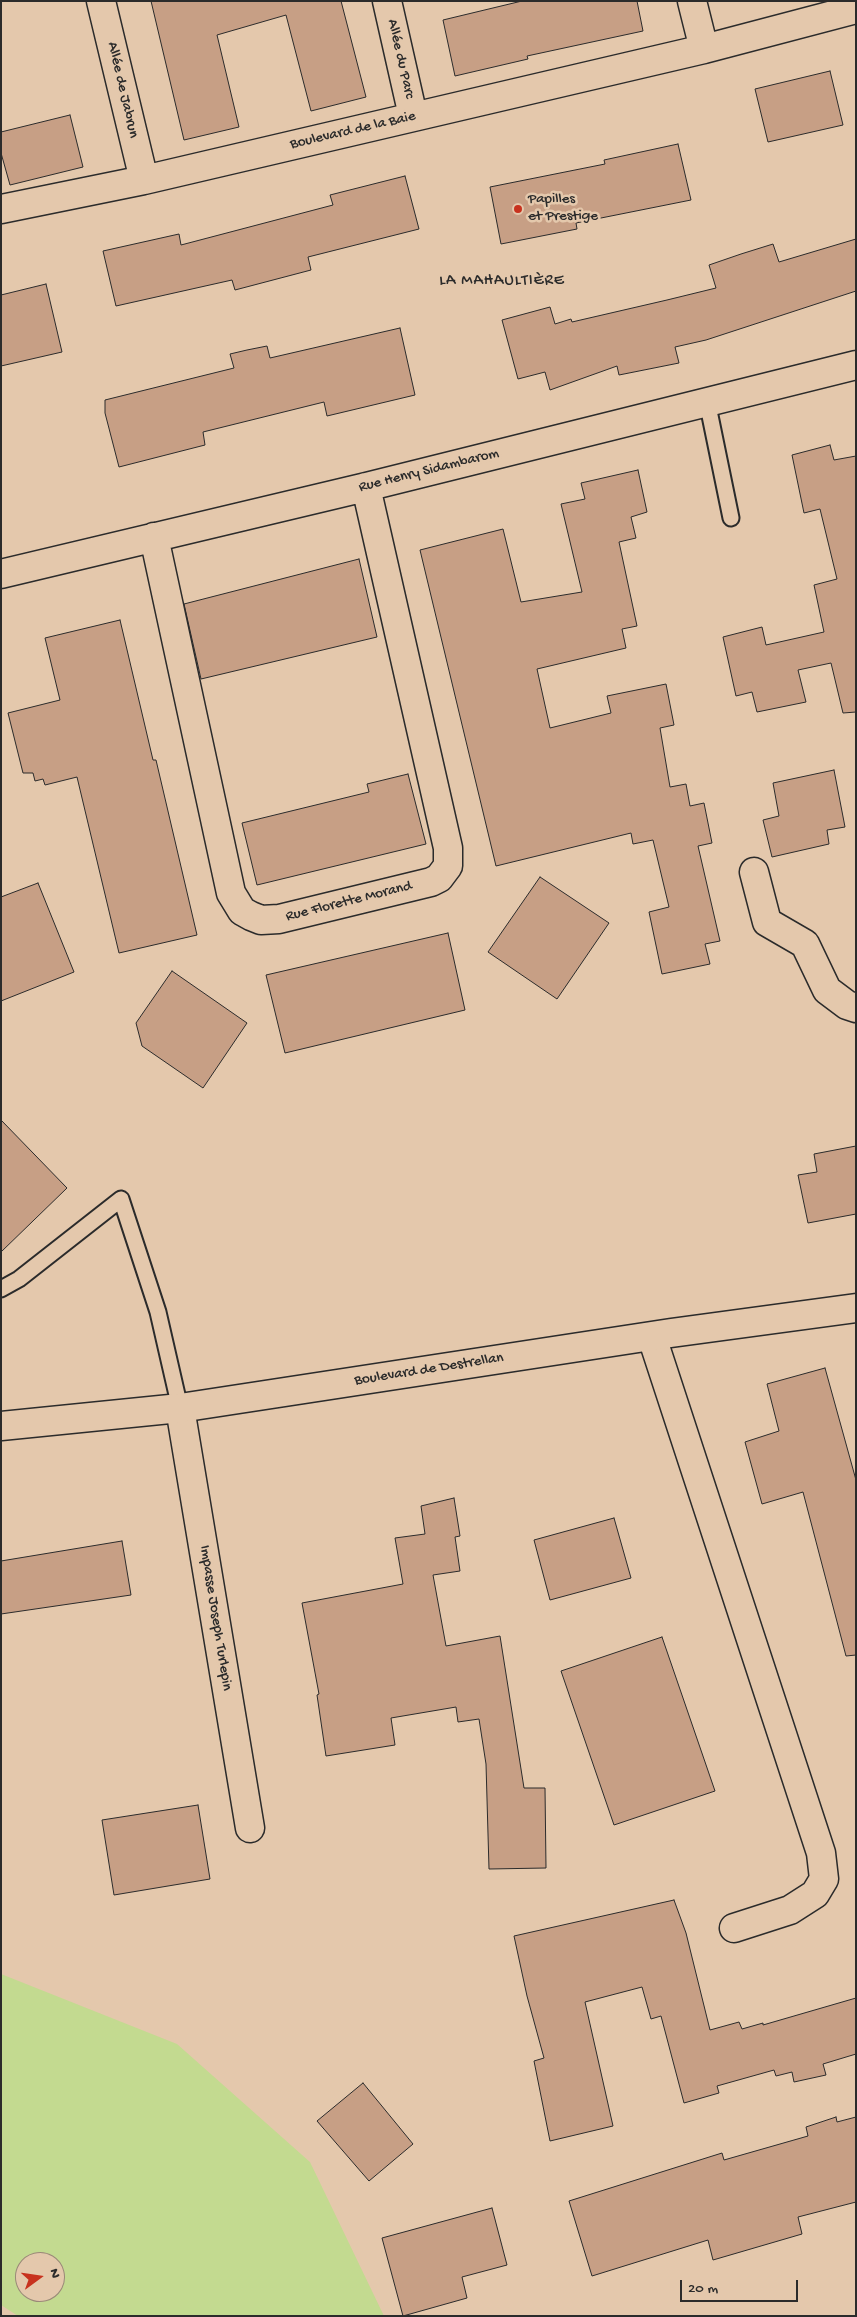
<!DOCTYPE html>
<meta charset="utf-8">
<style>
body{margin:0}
#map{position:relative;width:857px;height:2317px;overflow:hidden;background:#e4c8ac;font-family:"Gochi Hand",sans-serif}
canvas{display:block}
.frame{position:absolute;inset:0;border:2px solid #2b2b2b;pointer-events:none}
.north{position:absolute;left:15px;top:2252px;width:50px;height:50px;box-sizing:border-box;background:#e4c8ac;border:1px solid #9a8978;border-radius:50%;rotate:76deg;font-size:14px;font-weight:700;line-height:20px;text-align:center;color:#2b2b2b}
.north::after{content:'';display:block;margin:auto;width:18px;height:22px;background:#c8321e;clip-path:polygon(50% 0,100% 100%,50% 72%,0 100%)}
.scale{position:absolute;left:680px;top:2280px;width:118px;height:22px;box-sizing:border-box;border:2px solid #2b2b2b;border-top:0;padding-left:6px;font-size:15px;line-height:18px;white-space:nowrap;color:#2b2b2b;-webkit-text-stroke:4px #e4c8ac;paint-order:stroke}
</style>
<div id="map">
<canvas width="857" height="2317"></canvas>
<div class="frame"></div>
<div class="north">N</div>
<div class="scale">20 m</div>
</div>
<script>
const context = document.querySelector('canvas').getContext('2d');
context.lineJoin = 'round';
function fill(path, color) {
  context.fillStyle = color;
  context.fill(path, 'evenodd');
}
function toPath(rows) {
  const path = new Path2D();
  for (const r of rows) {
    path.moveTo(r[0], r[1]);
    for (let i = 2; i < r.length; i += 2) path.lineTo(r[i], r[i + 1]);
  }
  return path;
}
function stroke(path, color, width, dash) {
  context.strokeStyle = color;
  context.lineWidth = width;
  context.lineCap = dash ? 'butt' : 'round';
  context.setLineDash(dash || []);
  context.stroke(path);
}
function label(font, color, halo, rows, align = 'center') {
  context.font = font + ' "Gochi Hand",sans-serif';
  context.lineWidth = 5;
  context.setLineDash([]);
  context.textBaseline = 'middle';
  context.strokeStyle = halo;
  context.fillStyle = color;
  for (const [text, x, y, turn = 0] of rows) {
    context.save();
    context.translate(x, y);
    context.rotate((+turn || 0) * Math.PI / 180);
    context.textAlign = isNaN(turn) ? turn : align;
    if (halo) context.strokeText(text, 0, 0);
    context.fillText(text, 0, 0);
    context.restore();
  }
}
fill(toPath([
 [1,1974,177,2044,310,2162,384,2316,18,2316,1,2305],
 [25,2262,55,2262,55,2292,25,2292]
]), '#c3da90');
const building = toPath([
 [151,1,341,1,366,97,311,111,286,15,217,35,239,127,184,140,151,1],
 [522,1,637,1,643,31,527,56,528,59,455,76,443,20,522,1],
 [830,71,843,125,768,142,755,89,830,71],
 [70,115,83,167,10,185,1,153,1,132,70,115],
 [678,144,691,200,576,223,577,229,501,244,490,187,605,164,604,160,678,144],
 [405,176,419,229,308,257,311,270,235,290,232,280,116,306,103,251,179,234,181,245,333,205,330,195,405,176],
 [856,239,856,291,706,340,675,347,679,363,619,375,617,366,550,390,545,372,518,379,502,320,550,307,555,324,571,319,572,322,667,300,716,288,709,265,741,254,773,244,779,262,856,239],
 [46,284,62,352,1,366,1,295,46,284],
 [400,328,415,395,327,416,324,402,203,432,205,445,119,467,105,413,105,400,234,368,230,354,247,350,267,346,270,358,400,328],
 [830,445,834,460,856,456,856,712,843,713,831,663,798,670,806,702,757,712,752,692,736,696,723,637,762,627,766,645,824,632,814,585,837,579,820,509,804,513,792,455,830,445],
 [638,470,647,512,631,517,636,538,619,542,637,626,622,629,626,648,537,669,550,728,611,713,607,696,666,684,674,725,660,728,670,787,686,784,690,806,704,803,712,843,698,846,720,941,705,944,710,964,662,974,649,912,669,907,653,840,633,844,631,833,496,866,420,550,503,529,521,602,582,592,561,504,585,499,581,483,638,470],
 [359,559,377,637,201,679,184,604,359,559],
 [120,620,153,760,156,760,197,935,119,953,77,777,45,785,43,779,35,781,33,773,23,773,8,713,60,700,45,638,120,620],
 [834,770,845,827,827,830,829,844,772,857,763,820,779,816,773,783,834,770],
 [408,774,426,844,257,885,242,823,369,792,367,784,408,774],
 [540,877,609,923,557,999,488,952,540,877],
 [38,883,74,972,1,1001,1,897,38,883],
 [448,933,465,1010,285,1053,266,975,448,933],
 [172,971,247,1023,203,1088,142,1046,136,1023,172,971],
 [1,1120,67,1188,1,1252,1,1120],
 [856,1146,856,1214,808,1223,798,1175,817,1172,814,1154,856,1146],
 [825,1368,856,1480,856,1655,846,1656,803,1492,762,1504,745,1442,779,1431,767,1384,825,1368],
 [454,1498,460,1536,455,1537,460,1571,433,1575,446,1646,500,1636,524,1788,545,1788,546,1868,489,1869,486,1764,479,1719,458,1722,456,1707,391,1718,395,1745,326,1756,317,1695,319,1694,302,1603,403,1584,395,1538,425,1534,421,1506,454,1498],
 [614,1518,631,1578,550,1600,534,1540,614,1518],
 [122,1541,131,1595,1,1614,1,1561,122,1541],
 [662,1637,715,1791,614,1825,561,1671,662,1637],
 [198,1805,210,1879,114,1895,102,1820,198,1805],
 [674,1900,686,1933,710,2030,739,2022,742,2029,763,2023,763,2025,856,1998,856,2054,823,2064,826,2075,794,2082,792,2072,776,2076,774,2070,717,2086,719,2093,684,2103,661,2016,651,2019,642,1987,585,2002,613,2126,550,2141,534,2061,544,2058,527,1996,514,1936,674,1900],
 [363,2083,413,2144,369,2181,317,2121,363,2083],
 [836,2117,837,2122,856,2117,856,2202,798,2217,802,2234,713,2260,708,2240,592,2276,569,2201,722,2153,724,2160,808,2136,806,2127,836,2117],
 [492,2208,507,2265,462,2277,467,2298,403,2316,382,2238,492,2208]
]);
fill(building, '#c79f85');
stroke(building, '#2b2b2b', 1);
const service = toPath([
 [707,401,731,518],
 [1,1289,19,1279,121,1199,158,1312,180,1408]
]);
const minor = toPath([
 [101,1,144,180],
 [387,1,413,116],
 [692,1,704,49],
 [1,209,144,180,704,49,856,9],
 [154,537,231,893,242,911,251,916,261,920,279,919,431,882,439,878,448,866,448,848,366,487],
 [1,574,366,487,856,365],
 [754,872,767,922,805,944,827,990,847,1005,856,1008],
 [652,1337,821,1853,824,1879,815,1894,790,1910,734,1928],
 [180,1408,250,1828]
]);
const primary = toPath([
 [1,1426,180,1408,671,1333,856,1308]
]);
stroke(service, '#2b2b2b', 19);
stroke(minor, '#2b2b2b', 31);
stroke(primary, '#2b2b2b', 31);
stroke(service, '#e4c8ac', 15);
stroke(minor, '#e4c8ac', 28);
stroke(primary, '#e4c8ac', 28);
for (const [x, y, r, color] of [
 [518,209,5,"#c8321e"]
]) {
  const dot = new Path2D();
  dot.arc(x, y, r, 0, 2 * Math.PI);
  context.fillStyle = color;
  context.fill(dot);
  stroke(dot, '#e4c8ac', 2);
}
label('15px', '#2b2b2b', '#e4c8ac', [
 ["Allée du Parc",400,59,77],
 ["Allée de Jabrun",122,90,77],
 ["Boulevard de la Baie",353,131,-13],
 ["Rue Henry Sidambarom",429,471,-14],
 ["Rue Florette Morand",349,902,-14],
 ["Boulevard de Destrellan",429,1370,-9],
 ["Impasse Joseph Turlepin",215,1618,81]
]);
label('15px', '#2b2b2b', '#e4c8ac', [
 ["Papilles",528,200],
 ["et Prestige",528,217]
], 'left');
context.letterSpacing = '1px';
label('16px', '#2b2b2b', '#e4c8ac', [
 ["LA MAHAULTIÈRE",502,282]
]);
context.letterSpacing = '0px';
</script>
